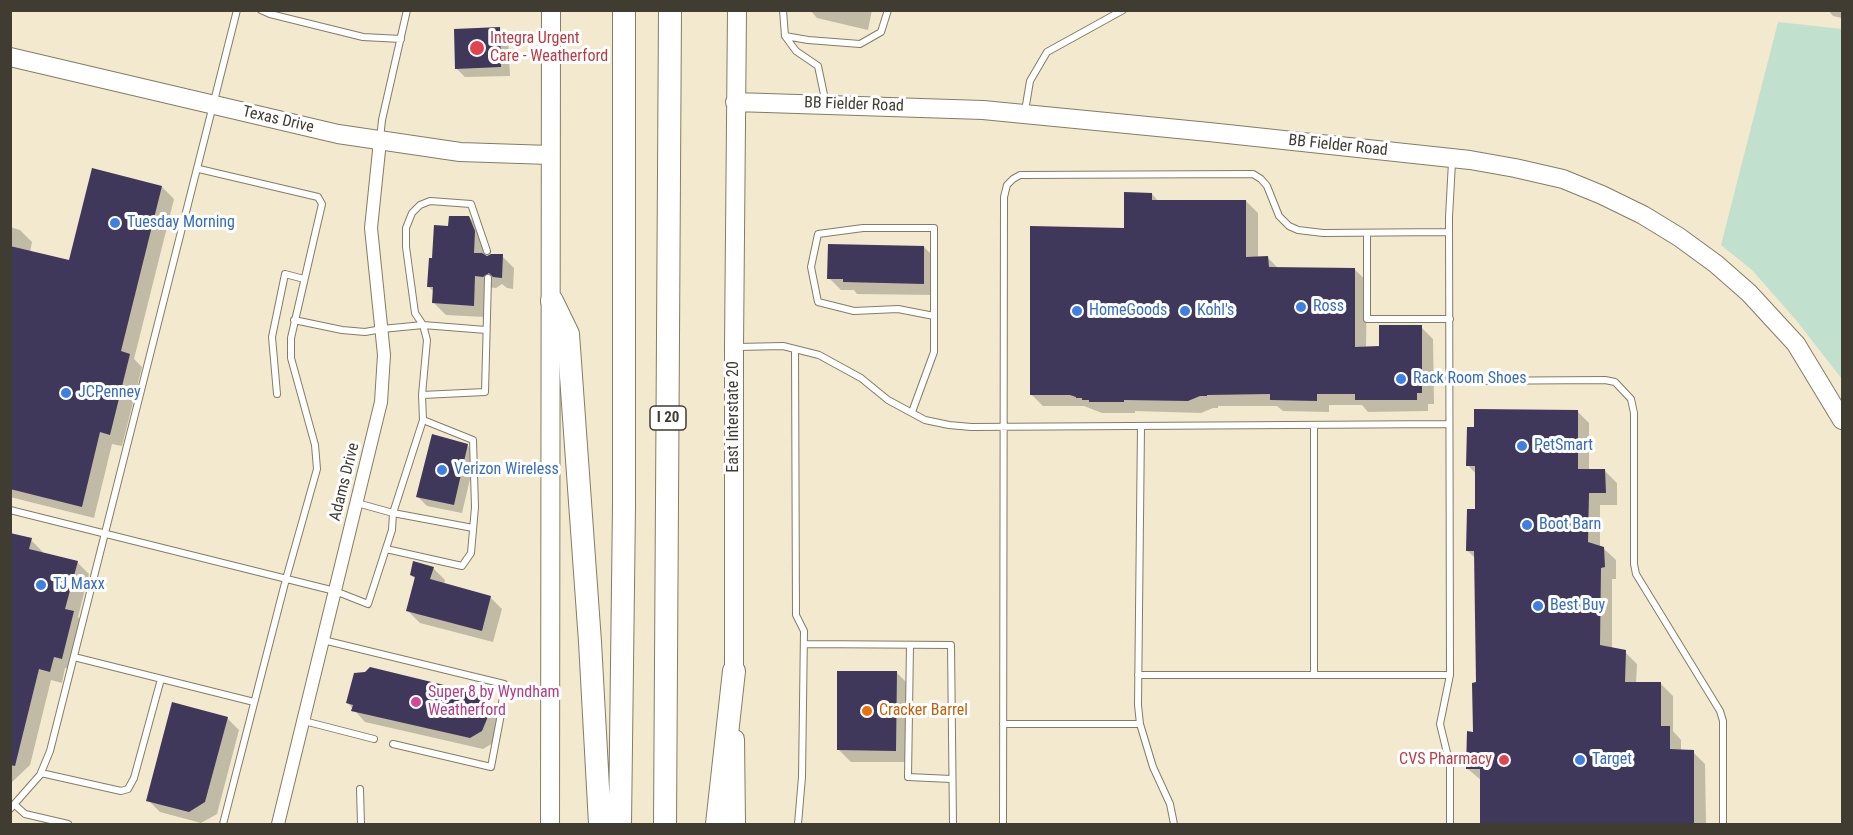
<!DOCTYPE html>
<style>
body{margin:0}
#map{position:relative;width:1853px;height:835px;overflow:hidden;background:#f2e9ce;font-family:"Roboto Condensed",sans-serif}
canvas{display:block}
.frame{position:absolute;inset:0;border:12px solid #403c32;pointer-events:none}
</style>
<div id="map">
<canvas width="1853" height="835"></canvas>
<div class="frame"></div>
</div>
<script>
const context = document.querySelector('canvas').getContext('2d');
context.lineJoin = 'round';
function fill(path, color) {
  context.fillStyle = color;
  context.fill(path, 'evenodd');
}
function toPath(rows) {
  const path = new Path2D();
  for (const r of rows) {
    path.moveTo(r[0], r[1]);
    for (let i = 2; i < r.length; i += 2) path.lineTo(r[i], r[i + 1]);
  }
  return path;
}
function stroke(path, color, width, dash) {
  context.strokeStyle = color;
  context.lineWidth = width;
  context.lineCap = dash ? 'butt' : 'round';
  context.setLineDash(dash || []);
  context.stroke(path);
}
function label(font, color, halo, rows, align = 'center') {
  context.font = font + ' "Roboto Condensed",sans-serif';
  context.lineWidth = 6;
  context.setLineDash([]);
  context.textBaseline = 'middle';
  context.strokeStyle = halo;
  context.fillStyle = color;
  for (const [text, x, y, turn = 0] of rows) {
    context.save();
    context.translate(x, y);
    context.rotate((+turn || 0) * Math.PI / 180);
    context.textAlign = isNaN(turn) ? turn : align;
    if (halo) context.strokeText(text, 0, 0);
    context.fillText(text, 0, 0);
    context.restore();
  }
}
fill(toPath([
 [1778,22,1842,29,1842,379,1796,320,1752,270,1721,245]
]), '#c1e0ce');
fill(toPath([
 [810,10,872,10,868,30,817,18],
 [1828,10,1842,10,1842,18,1833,16],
 [499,29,508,38,510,76,465,77,456,68],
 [162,187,174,199,134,359,142,367,122,446,112,444,94,518,10,497,10,227,20,230,32,242,30,252,70,262],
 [1152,194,1159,202,1246,201,1258,213,1258,258,1268,258,1279,269,1354,269,1367,281,1366,348,1380,348,1421,327,1433,339,1434,404,1428,404,1428,411,1368,412,1362,405,1329,405,1329,412,1283,411,1277,406,1218,406,1218,408,1213,408,1201,413,1135,411,1135,413,1102,413,1084,406,1043,406,1031,394,1126,229],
 [469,217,481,229,486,244,485,258,502,256,514,268,513,289,507,288,502,284,496,288,487,287,485,317,446,315,434,303,434,292,428,286,434,259,450,227],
 [924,247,936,259,935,295,857,294,854,290,841,290,829,278],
 [1577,411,1589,423,1589,471,1605,471,1617,483,1617,505,1600,505,1600,547,1603,548,1616,560,1616,579,1612,579,1612,649,1625,652,1637,664,1636,684,1661,684,1673,696,1673,731,1681,740,1681,751,1693,752,1705,764,1706,824,1481,824,1482,781,1468,769,1474,733,1477,684,1475,558,1468,551,1476,511,1476,474,1468,465],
 [467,445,476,454,462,513,427,506,418,497],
 [31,540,43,552,42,554,77,562,89,574,78,617,85,625,74,670,65,668,62,683,51,680,30,765,10,784,10,543],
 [433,568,445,580,444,585,490,597,502,609,493,642,420,623,408,611,416,580,411,575],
 [896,672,908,684,908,762,851,762,839,750],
 [484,696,496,708,495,711,501,716,493,743,483,749,365,722,347,702],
 [227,718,239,730,217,814,201,823,160,812,148,800]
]), '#0003');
fill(toPath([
 [500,27,501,67,455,69,454,29],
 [92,168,162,186,121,351,130,354,110,435,100,432,82,507,10,489,10,246,69,260],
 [1124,192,1152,193,1152,200,1246,200,1246,257,1268,256,1269,267,1355,268,1355,347,1379,346,1379,325,1422,325,1422,393,1417,393,1417,400,1355,400,1355,394,1317,394,1317,401,1270,400,1270,394,1207,395,1207,396,1200,396,1188,401,1124,400,1124,402,1089,402,1089,400,1082,400,1082,398,1076,398,1076,397,1070,395,1030,395,1030,226,1124,228],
 [449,216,469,216,475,231,474,253,482,253,487,256,491,254,503,254,502,278,493,277,489,273,483,277,475,276,474,306,432,303,433,287,427,287,429,258,432,258,434,225,448,226],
 [828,244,924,246,924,284,843,282,843,279,827,279],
 [1474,409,1578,410,1578,469,1605,469,1606,493,1589,493,1588,542,1604,547,1605,567,1601,568,1600,645,1626,650,1625,682,1661,682,1661,726,1670,726,1670,749,1694,750,1694,825,1480,825,1480,769,1466,769,1467,731,1473,732,1472,683,1476,682,1474,551,1466,551,1467,509,1475,509,1475,466,1466,466,1467,427,1474,427],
 [432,434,468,444,454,505,416,497],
 [10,533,32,538,29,549,78,561,65,609,74,611,62,659,54,657,50,672,39,669,15,766,10,765],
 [413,561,434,567,430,579,491,596,482,631,406,611,415,577,410,575],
 [370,667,485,695,483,701,490,703,487,719,482,731,470,738,351,711,353,705,346,703,354,673,365,672],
 [837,671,897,671,896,751,837,750],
 [172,702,228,717,205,802,189,812,146,801]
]), '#3f385b');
const lane = toPath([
 [261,10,270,14,363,37,401,39],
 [783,10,785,36,796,51,818,66,826,104],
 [785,36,808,40,860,44,881,32,888,10],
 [1025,111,1030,81,1047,52,1123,10],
 [380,139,382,120,407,10],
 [199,169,318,197,322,204,291,338,291,358,315,445,317,469,286,579,223,824],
 [1367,233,1367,319,1450,319],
 [294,320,342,330,365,332,382,329,423,325,486,330],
 [737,347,783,346,819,355,861,378,888,400,925,420,949,425,971,427,1449,424],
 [795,349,796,615,804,631,802,777,798,824],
 [1450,381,1605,380,1615,382,1631,399,1634,413,1634,564,1636,574,1720,711,1723,721,1723,824],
 [277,394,272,337,285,274,304,279],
 [422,395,485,392,488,278],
 [912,412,934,352,934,228,863,228,818,234,811,267,818,302,854,311,898,309,934,316],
 [423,420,393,513,473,528],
 [1141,426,1138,705,1140,724,1153,767,1170,804,1174,824],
 [10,510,335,591,368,604,392,530,393,513,357,503],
 [386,549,462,566,471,553,475,507,473,440,423,420,422,395,427,340,423,325,415,313,406,247,406,228,412,213,420,205,430,201,471,204,487,251],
 [323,640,504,684,501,714,491,767,393,744],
 [804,644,951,645,953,824],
 [910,645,908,777,951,779],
 [74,657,254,702],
 [1138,675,1314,675,1314,425],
 [1314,675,1450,675],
 [304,721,374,739],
 [1003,724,1140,724],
 [41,773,121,791,128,789,134,778,161,679],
 [360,789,361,824],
 [15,805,25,814,68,824],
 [10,809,40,775,50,751,237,10],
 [1003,824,1004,197,1007,185,1013,179,1020,175,1253,174,1261,179,1267,186,1279,216,1289,226,1298,230,1323,233,1449,232],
 [1450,824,1450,765,1440,724,1450,675,1449,217,1452,162]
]);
const street = toPath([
 [278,824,381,402,384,355,371,228,380,141]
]);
const secondary = toPath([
 [10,57,338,134,460,152,550,155],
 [735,102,983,110,1209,132,1470,160,1515,168,1563,179,1602,195,1643,215,1679,237,1716,264,1749,293,1796,344,1842,420],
 [734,685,734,347,737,10],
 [735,739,736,824],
 [550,824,551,10]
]);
const highway = toPath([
 [552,301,568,334,590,642,600,824],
 [620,824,624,506,624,10],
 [665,824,670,10],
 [717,824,734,671]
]);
stroke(lane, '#847c65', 8);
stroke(street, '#847c65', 14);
stroke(secondary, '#847c65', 20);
stroke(highway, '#847c65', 24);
stroke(lane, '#fff', 6);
stroke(street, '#fff', 12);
stroke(secondary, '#fff', 18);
stroke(highway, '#fff', 22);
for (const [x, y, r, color] of [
 [477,48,8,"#e0444e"],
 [115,223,6,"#3f7fe0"],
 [1301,307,6,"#3f7fe0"],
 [1077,311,6,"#3f7fe0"],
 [1185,311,6,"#3f7fe0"],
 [1401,379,6,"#3f7fe0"],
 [66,393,6,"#3f7fe0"],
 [1522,446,6,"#3f7fe0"],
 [442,470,6,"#3f7fe0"],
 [1527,525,6,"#3f7fe0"],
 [41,585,6,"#3f7fe0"],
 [1538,606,6,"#3f7fe0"],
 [416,702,6,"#d1479c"],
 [867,711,6,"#e8710a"],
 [1504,760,6,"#e0444e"],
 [1580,760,6,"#3f7fe0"]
]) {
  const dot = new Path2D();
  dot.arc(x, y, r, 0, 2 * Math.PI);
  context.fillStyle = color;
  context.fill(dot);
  stroke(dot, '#fff', 2);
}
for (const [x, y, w] of [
 [668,418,36]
]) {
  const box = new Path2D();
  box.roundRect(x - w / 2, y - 12, w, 24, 4.5);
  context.fillStyle = '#fff';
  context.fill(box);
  stroke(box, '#403c32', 1.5);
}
label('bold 15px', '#403c32', null, [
 ["I 20",668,418]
]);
label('16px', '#be3a42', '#fff', [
 ["Integra Urgent",490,39],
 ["Care - Weatherford",490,57],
 ["CVS Pharmacy",1492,760,"right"]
], 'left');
label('16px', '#403c32', '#fff', [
 ["BB Fielder Road",854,105,2],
 ["Texas Drive",278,120,13],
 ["BB Fielder Road",1338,146,6],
 ["East Interstate 20",734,417,-90],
 ["Adams Drive",345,482,-76]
]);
label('16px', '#366cbe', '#fff', [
 ["Tuesday Morning",127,223],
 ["Ross",1313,307],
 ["HomeGoods",1089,311],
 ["Kohl's",1197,311],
 ["Rack Room Shoes",1413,379],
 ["JCPenney",78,393],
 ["PetSmart",1534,446],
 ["Verizon Wireless",454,470],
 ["Boot Barn",1539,525],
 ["TJ Maxx",53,585],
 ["Best Buy",1550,606],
 ["Target",1592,760]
], 'left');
label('16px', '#b23c85', '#fff', [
 ["Super 8 by Wyndham",428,693],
 ["Weatherford",428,711]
], 'left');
label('16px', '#c56008', '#fff', [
 ["Cracker Barrel",879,711]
], 'left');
</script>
